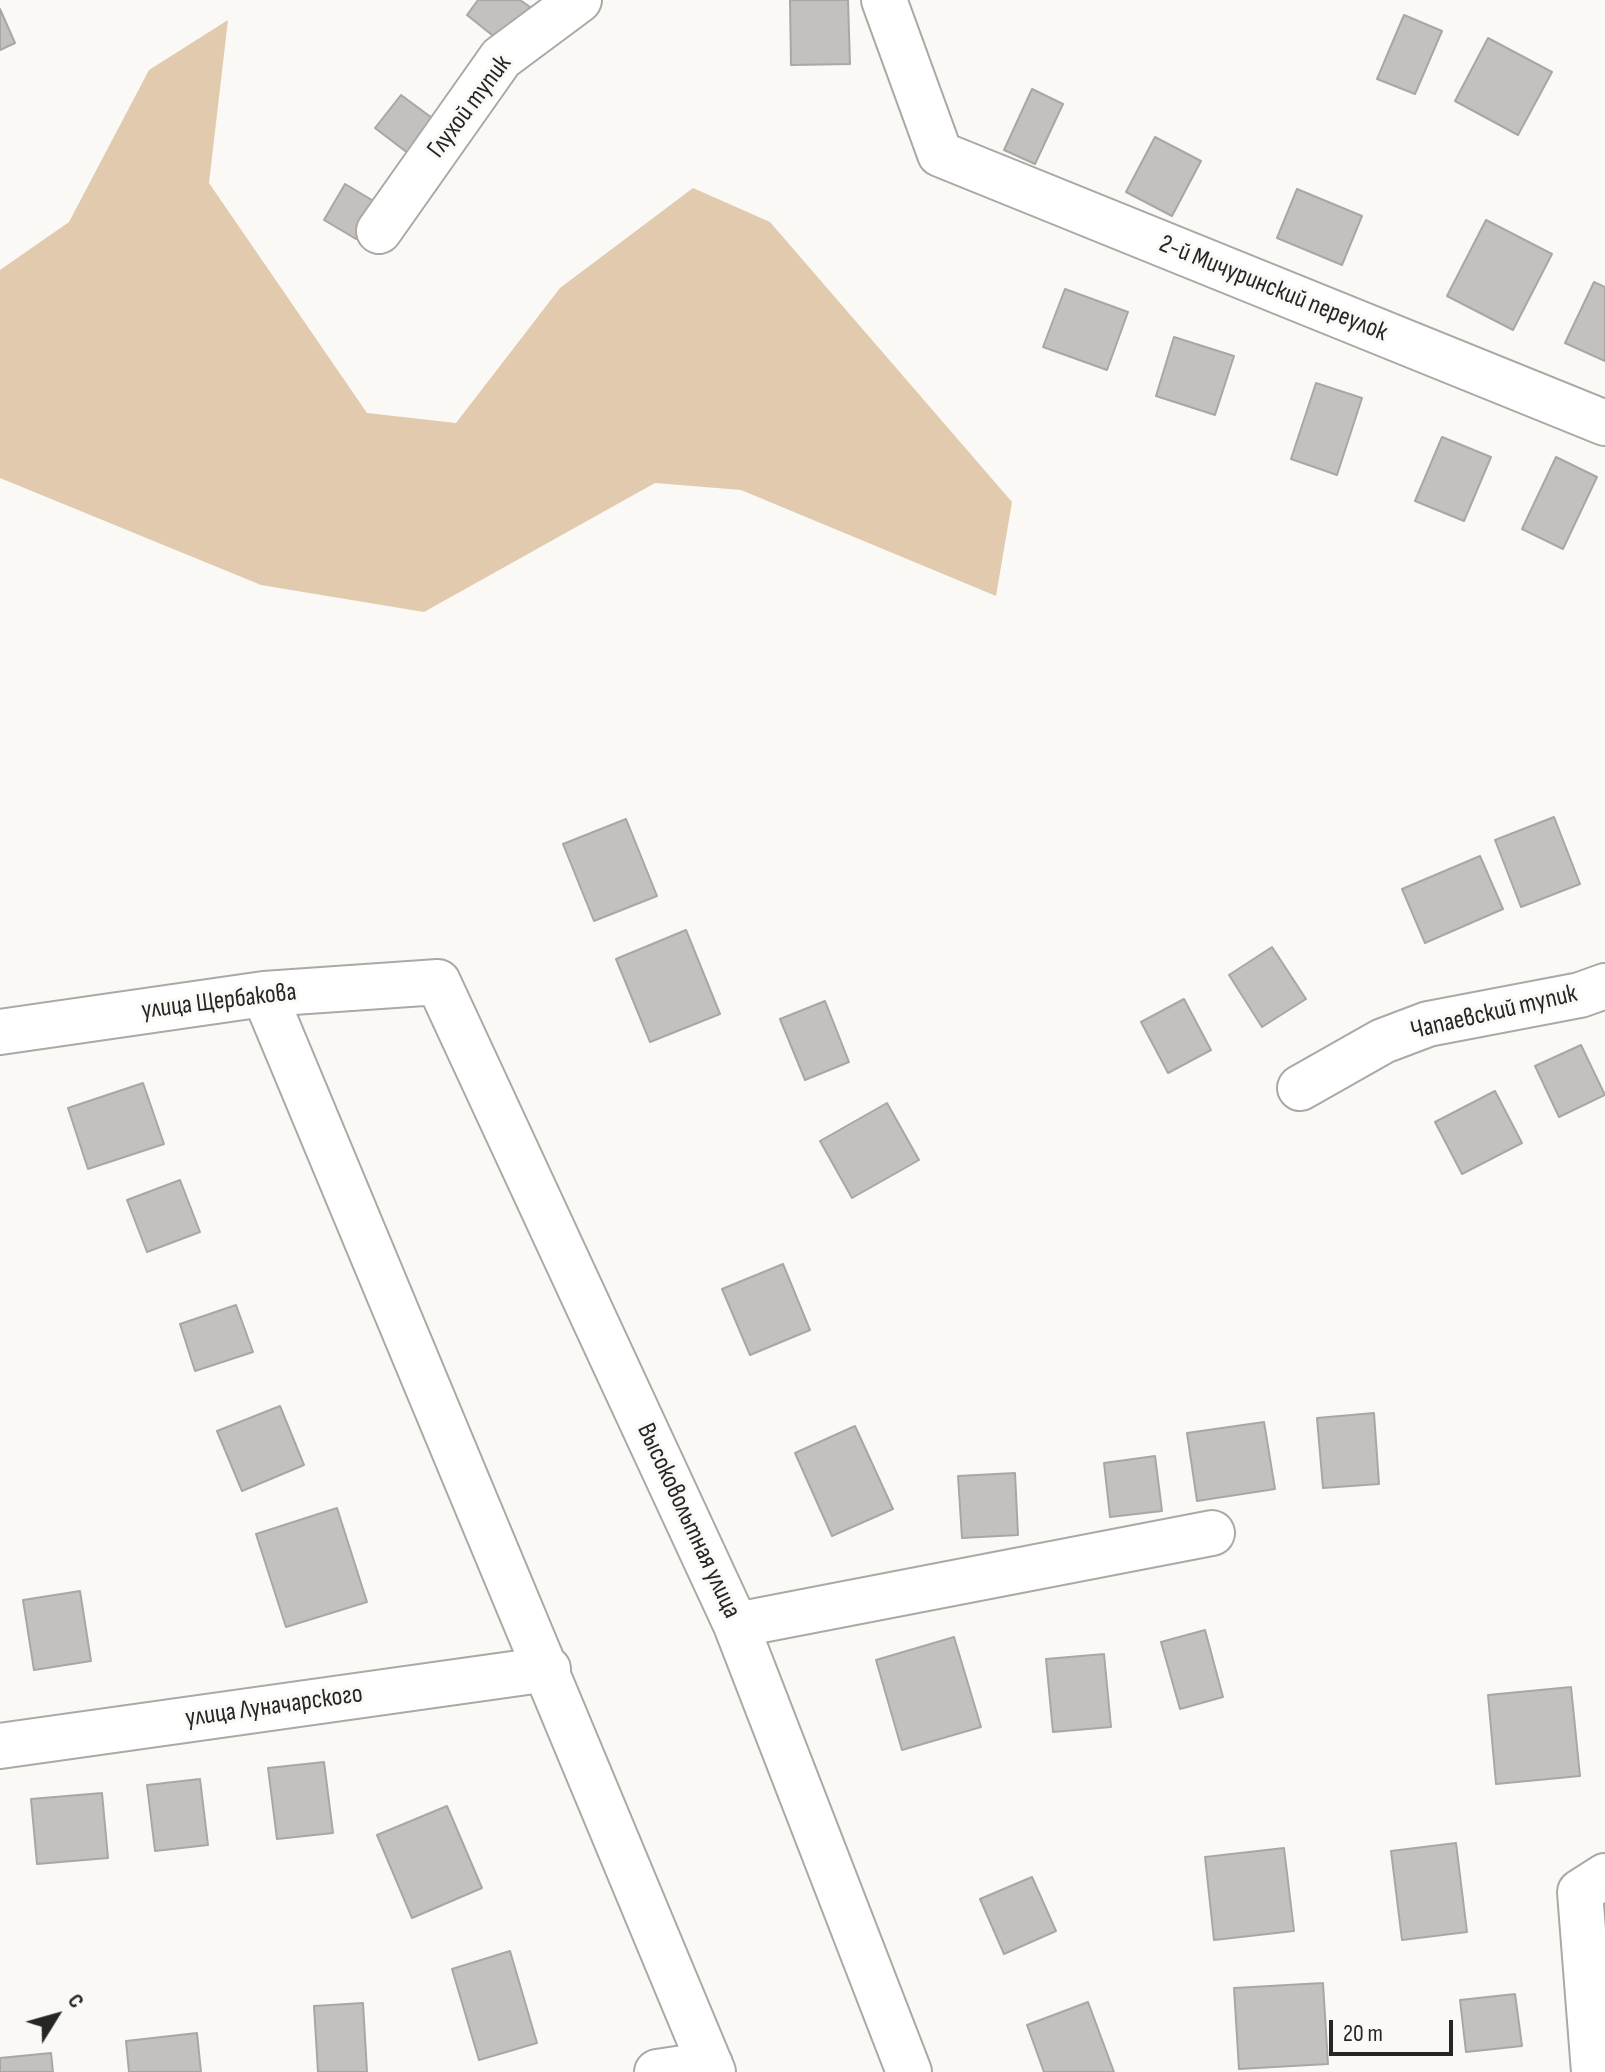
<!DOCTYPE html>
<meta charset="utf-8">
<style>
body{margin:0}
#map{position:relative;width:1605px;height:2072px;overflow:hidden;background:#fbf9f6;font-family:"Sofia Sans Condensed",sans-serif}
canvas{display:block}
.north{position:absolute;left:16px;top:1976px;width:80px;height:80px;-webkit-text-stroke:6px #fbf9f6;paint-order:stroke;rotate:53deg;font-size:22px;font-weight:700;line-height:32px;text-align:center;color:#262625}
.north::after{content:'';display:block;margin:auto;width:28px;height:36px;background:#262625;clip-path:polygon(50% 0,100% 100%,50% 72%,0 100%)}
.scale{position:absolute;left:1329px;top:2020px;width:124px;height:36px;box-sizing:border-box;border:4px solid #262625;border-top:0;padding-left:10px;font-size:24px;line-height:28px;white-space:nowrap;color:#262625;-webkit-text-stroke:6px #fbf9f6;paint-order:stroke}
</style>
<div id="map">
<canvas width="1605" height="2072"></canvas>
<div class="north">С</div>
<div class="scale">20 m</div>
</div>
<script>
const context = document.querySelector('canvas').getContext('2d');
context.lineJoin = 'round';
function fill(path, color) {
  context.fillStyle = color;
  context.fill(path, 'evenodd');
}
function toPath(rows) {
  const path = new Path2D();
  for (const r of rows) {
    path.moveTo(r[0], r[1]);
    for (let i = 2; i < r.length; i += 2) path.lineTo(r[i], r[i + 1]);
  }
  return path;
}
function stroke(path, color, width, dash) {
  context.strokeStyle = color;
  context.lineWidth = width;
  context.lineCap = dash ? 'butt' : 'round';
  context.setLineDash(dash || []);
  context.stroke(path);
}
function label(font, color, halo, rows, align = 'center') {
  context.font = font + ' "Sofia Sans Condensed",sans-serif';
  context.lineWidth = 6;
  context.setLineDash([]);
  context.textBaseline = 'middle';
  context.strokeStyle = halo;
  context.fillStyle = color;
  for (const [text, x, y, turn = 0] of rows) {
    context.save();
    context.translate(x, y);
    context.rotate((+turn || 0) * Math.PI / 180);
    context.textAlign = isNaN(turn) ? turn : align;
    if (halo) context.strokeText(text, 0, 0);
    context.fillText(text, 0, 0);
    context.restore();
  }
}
fill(toPath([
 [228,20,209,183,367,413,456,423,560,288,693,188,770,222,1012,502,996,596,741,490,655,483,424,612,261,585,0,478,0,270,69,222,149,70]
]), '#e1caad');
const building = toPath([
 [478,0,520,0,530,7,502,43,467,15,478,0],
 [790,0,848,0,850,64,791,65,790,0],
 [0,9,15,43,0,50,0,9],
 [1404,15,1442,31,1415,94,1377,79,1404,15],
 [1488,38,1552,72,1518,135,1455,101,1488,38],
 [1032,89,1063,104,1035,164,1004,150,1032,89],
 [401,95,439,123,413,157,375,128,401,95],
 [1155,137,1201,161,1172,216,1126,192,1155,137],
 [345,184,377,203,356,239,324,220,345,184],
 [1297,189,1362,216,1342,265,1277,238,1297,189],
 [1486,220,1552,254,1513,330,1447,296,1486,220],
 [1594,282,1605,287,1605,361,1565,343,1594,282],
 [1065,289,1128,312,1107,370,1043,347,1065,289],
 [1174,337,1234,356,1215,415,1156,396,1174,337],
 [1316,383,1362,398,1337,475,1291,459,1316,383],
 [1442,437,1491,457,1464,521,1415,501,1442,437],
 [1556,457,1597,477,1563,549,1522,529,1556,457],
 [1554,817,1580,884,1521,907,1495,840,1554,817],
 [626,819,657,896,594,921,563,844,626,819],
 [1480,856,1503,909,1425,943,1402,889,1480,856],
 [686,930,720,1014,650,1042,616,959,686,930],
 [1272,947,1306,999,1262,1027,1229,975,1272,947],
 [1184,999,1211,1050,1168,1073,1141,1022,1184,999],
 [825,1001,849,1062,805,1080,780,1019,825,1001],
 [1581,1045,1605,1095,1559,1117,1535,1066,1581,1045],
 [143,1083,164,1144,88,1169,68,1108,143,1083],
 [1495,1091,1522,1143,1462,1174,1435,1122,1495,1091],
 [887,1103,919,1160,852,1198,820,1141,887,1103],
 [180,1180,200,1232,147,1252,127,1200,180,1180],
 [783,1264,810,1330,750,1355,722,1289,783,1264],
 [236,1305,253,1352,195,1371,180,1324,236,1305],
 [280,1406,304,1465,242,1491,217,1431,280,1406],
 [1374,1413,1379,1484,1323,1488,1317,1418,1374,1413],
 [1264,1422,1275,1489,1197,1501,1187,1433,1264,1422],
 [855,1426,893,1509,832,1536,795,1453,855,1426],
 [1155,1456,1162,1511,1110,1517,1104,1463,1155,1456],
 [1015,1473,1018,1535,962,1538,958,1476,1015,1473],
 [337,1508,367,1602,286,1627,256,1534,337,1508],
 [80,1591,91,1661,34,1670,23,1600,80,1591],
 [1205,1630,1223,1697,1180,1709,1161,1642,1205,1630],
 [954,1637,981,1727,902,1750,876,1660,954,1637],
 [1104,1654,1111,1727,1053,1732,1046,1659,1104,1654],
 [1571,1687,1580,1776,1496,1784,1488,1695,1571,1687],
 [324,1762,333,1833,277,1839,268,1768,324,1762],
 [200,1779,208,1845,155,1851,147,1785,200,1779],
 [102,1793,108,1858,37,1864,31,1799,102,1793],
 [447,1806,482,1888,412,1918,377,1835,447,1806],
 [1456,1843,1467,1932,1402,1940,1391,1851,1456,1843],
 [1284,1848,1294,1931,1214,1940,1205,1857,1284,1848],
 [1032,1877,1056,1931,1004,1954,980,1899,1032,1877],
 [510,1951,537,2043,479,2060,452,1969,510,1951],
 [1323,1983,1328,2064,1239,2069,1234,1988,1323,1983],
 [1515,1994,1522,2046,1466,2052,1460,2000,1515,1994],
 [1088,2002,1114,2072,1044,2072,1027,2025,1088,2002],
 [363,2003,367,2072,318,2072,314,2006,363,2003],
 [197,2033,201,2072,129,2072,126,2041,197,2033],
 [51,2053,53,2072,0,2072,0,2058,51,2053]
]);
fill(building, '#c3c0bd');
stroke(building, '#a9a7a4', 2);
const minor = toPath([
 [884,0,940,154,1605,423],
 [379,231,501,58,579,0],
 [264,994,713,2072],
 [0,1032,264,994,438,982,736,1625,909,2072],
 [1300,1088,1383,1041,1428,1024,1580,995,1605,986],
 [736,1625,1212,1533],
 [0,1746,548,1669],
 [657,2072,710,2064],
 [1594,2072,1580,1892,1605,1876]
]);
stroke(minor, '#aba8a6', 48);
stroke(minor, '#fff', 44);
label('26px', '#262625', '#fbf9f6', [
 ["Глухой тупик",470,107,-53],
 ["2-й Мичуринский переулок",1273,289,22],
 ["улица Щербакова",219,1002,-7],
 ["Чапаевский тупик",1494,1013,-13],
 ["Высоковольтная улица",688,1521,65],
 ["улица Луначарского",274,1707,-8]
]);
</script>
